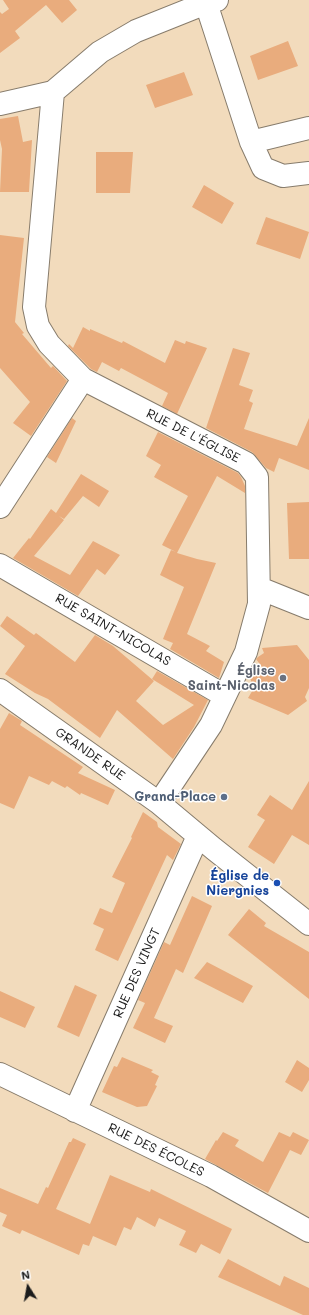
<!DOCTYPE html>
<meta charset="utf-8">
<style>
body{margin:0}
#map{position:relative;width:309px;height:1315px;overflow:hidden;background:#f2dbbc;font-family:Mali,sans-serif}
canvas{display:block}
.north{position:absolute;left:8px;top:1267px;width:40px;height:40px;-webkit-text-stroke:3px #fff;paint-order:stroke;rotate:349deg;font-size:11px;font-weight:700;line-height:16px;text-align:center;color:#1c1c1c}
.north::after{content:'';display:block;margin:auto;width:14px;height:18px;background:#1c1c1c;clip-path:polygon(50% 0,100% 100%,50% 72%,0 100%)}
</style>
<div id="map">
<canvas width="309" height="1315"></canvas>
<div class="north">N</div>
</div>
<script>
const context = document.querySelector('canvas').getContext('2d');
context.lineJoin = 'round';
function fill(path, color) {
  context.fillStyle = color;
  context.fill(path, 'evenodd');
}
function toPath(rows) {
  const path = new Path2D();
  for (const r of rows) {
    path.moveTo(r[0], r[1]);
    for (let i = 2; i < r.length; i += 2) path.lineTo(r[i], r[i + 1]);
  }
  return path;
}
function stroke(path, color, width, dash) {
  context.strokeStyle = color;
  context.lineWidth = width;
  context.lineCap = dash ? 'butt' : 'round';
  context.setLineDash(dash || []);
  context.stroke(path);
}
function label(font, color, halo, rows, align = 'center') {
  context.font = font + ' Mali,sans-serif';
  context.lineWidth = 3;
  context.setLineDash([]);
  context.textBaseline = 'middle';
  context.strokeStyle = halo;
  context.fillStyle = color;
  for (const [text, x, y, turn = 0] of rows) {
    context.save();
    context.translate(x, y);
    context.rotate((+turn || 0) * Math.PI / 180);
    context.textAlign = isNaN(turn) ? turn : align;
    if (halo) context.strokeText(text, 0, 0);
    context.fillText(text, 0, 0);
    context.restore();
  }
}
fill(toPath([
 [3,0,69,0,77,10,62,23,46,5,15,31,20,38,0,53,0,12,2,14,9,9],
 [288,41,298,66,258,80,250,56],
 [184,72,193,95,155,108,146,85],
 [18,116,23,142,32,140,29,192,0,192,2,149,0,140,0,119],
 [96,152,133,152,130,193,96,193],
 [204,185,234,203,222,224,192,207],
 [266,217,309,232,300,259,256,244],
 [0,235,24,238,15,322,24,333,22,334,51,368,53,366,67,381,31,436,13,423,30,402,0,368],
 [83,327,90,331,90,329,122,343,123,341,165,363,175,340,185,344,186,341,207,348,177,414,162,406,168,393,121,368,119,371,102,362,97,372,91,369,68,346,69,344,73,348],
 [233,348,250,353,239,385,253,390,249,401,253,403,244,429,297,446,309,418,309,470,279,458,274,472,266,468,252,452,206,428],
 [72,418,76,421,56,463,47,457],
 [158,432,238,473,241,477,245,486,245,493,217,476,177,553,197,559,216,563,187,634,210,646,206,651,224,662,219,678,170,649,173,643,163,639,184,587,160,575,171,550,176,552,162,545,188,496,154,477,161,465,146,456],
 [81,474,109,491,99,507,83,496,64,519,59,516,64,520,34,556,70,575,93,541,120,555,105,575,97,569,78,596,13,558,29,538,30,539,51,509,56,513],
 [309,502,309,559,289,559,287,503],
 [7,616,34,635,36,633,75,662,95,635,113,646,154,681,136,701,163,725,194,705,152,679,157,671,208,700,194,727,173,759,117,710,100,738,48,699,35,693,5,674,25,646,0,626],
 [297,645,309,660,309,688,305,697,307,701,288,715,248,698,254,688,249,676,265,671,256,659,258,657,264,653,262,648],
 [9,713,22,721,20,725,83,767,78,773,115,790,108,805,81,793,80,795,67,786,65,788,52,781,49,785,29,776,14,809,0,803,0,729],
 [309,781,309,845,292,835,274,864,248,847,265,820,257,815,270,795,292,810],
 [143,812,157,822,158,827,181,844,173,860,167,855,118,961,95,950,104,929,93,924,100,908,112,913,125,883,112,877,132,838,131,837],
 [192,896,212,906,183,973,176,969,154,1018,173,1026,165,1043,133,1028,145,1003,138,1000,164,942,170,945],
 [249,909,266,923,264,926,309,952,309,999,228,935],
 [207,962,253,986,243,1003,194,978],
 [75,985,97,995,79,1037,57,1027],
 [0,991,35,1007,25,1028,0,1017],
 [122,1057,153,1070,151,1072,159,1076,155,1085,157,1086,147,1106,137,1107,102,1092,114,1066,117,1067],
 [297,1060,309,1068,309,1080,302,1092,285,1082],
 [223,1132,239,1140,235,1146,263,1162,279,1132,290,1137,293,1132,309,1140,301,1155,290,1150,268,1193,205,1159,216,1140,217,1141],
 [73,1138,86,1144,56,1209,90,1224,110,1175,150,1192,151,1189,232,1229,220,1254,201,1244,196,1253,179,1245,186,1231,159,1218,155,1227,137,1217,131,1230,124,1227,116,1246,93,1236,89,1246,83,1244,79,1255,22,1230,20,1234,2,1226,7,1215,0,1212,0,1188,38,1204,46,1187,48,1188,69,1142,71,1142],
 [228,1259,280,1286,284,1276,309,1288,309,1315,303,1315,218,1277]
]), '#e9ac7d');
const minor = toPath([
 [206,3,251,142,263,168,283,176,309,173],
 [53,92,34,307,38,326,49,344,83,379,246,463,257,477,259,604,246,652,211,725,159,803],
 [0,104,53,92,100,52,136,31,206,3,217,0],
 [251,142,309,128],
 [0,507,83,379],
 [0,565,225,696],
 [259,588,309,608],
 [0,690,159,803,214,849,309,924],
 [0,1074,211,1176,309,1231],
 [75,1111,198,836]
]);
stroke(minor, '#877c6c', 24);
stroke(minor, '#fff', 22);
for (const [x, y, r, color] of [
 [283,678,4,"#6b7280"],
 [224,797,4,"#5c6f8a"],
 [277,883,4,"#1a4fb4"]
]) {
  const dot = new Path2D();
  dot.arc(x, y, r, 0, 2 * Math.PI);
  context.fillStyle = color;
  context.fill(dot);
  stroke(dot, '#fff', 1.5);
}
label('13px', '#1c1c1c', '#fff', [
 ["RUE DE L'ÉGLISE",193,436,27],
 ["RUE SAINT-NICOLAS",113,630,30],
 ["GRANDE RUE",90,754,35],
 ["RUE DES VINGT",137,973,-66],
 ["RUE DES ÉCOLES",156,1150,26]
]);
label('bold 13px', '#5b616d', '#fff', [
 ["Église",275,671],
 ["Saint-Nicolas",275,686]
], 'right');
label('bold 13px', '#4e5e75', '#fff', [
 ["Grand-Place",216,797]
], 'right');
label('bold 13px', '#164399', '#fff', [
 ["Église de",269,876],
 ["Niergnies",269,891]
], 'right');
</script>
